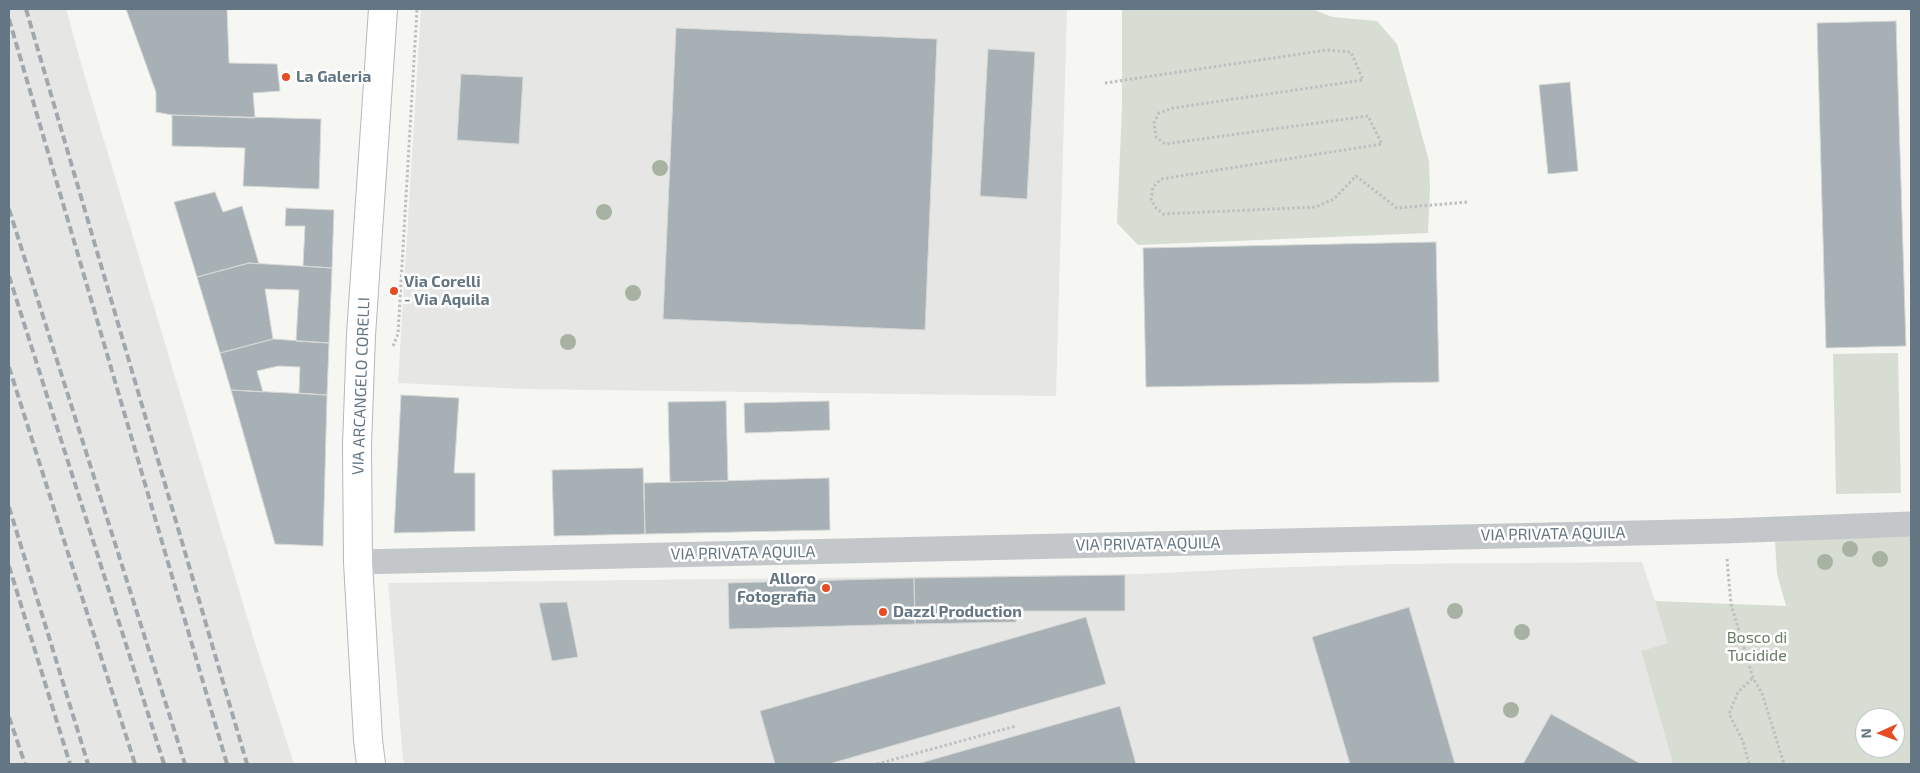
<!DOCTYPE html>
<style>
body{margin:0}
#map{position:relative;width:1920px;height:773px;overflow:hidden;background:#f6f6f2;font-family:"Exo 2",sans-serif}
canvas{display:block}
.frame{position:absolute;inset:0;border:10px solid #647683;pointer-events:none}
.north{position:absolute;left:1855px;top:708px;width:50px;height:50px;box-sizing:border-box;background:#fff;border:1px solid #c1c8cd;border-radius:50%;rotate:268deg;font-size:14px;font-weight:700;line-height:20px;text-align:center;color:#647683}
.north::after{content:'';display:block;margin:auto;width:18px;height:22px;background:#e54c22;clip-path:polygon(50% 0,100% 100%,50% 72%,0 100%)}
</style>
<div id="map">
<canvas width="1920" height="773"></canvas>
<div class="frame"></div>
<div class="north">N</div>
</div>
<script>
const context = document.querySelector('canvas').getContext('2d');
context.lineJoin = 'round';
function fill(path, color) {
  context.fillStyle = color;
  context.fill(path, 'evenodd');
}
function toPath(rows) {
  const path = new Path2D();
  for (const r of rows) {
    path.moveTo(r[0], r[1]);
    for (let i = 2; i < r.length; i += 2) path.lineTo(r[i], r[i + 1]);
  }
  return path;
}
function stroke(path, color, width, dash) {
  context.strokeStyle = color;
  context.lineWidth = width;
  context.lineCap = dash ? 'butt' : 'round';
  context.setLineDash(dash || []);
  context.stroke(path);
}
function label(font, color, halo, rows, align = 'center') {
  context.font = font + ' "Exo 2",sans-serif';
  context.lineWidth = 5;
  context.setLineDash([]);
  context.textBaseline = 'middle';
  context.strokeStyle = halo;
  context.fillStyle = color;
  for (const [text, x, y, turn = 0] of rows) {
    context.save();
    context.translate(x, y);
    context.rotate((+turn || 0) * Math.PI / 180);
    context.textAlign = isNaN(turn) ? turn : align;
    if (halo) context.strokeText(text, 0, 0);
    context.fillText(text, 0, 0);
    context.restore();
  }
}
fill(toPath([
 [9,9,66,9,82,67,254,640,294,764,9,764],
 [421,9,1067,9,1056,396,524,389,398,383],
 [1642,562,1669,643,1641,651,1673,764,404,764,403,758,388,583,1142,574,1261,568,1395,564]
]), '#e6e7e5');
fill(toPath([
 [1122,9,1312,9,1332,17,1377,21,1397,44,1429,161,1430,189,1428,233,1138,245,1117,223,1122,106],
 [1898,353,1901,493,1836,494,1833,354],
 [1911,535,1911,764,1673,764,1641,651,1668,643,1655,601,1786,606,1777,574,1775,540],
 [1865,718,1895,718,1895,748,1865,748]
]), '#d7ddd3');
const building = toPath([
 [126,9,227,9,229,63,277,64,280,91,253,93,255,118,172,115,156,112,156,92,126,9],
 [1896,21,1906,346,1826,348,1817,23,1896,21],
 [676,28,937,39,925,330,663,319,676,28],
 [988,49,1035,52,1027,199,980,196,988,49],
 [461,74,523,77,519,144,457,140,461,74],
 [1570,82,1578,171,1548,174,1539,85,1570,82],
 [172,115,321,119,319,189,243,186,245,148,172,146,172,115],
 [215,192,223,212,242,206,259,264,249,263,197,277,174,202,215,192],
 [286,208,334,210,332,268,303,266,305,226,285,226,286,208],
 [1436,242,1439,382,1146,387,1143,248,1436,242],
 [249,263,332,268,329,343,296,341,299,290,265,289,273,339,220,353,197,277,249,263],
 [273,339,329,343,327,395,299,393,300,367,278,366,257,371,263,392,231,390,220,353,273,339],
 [231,390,327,395,323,546,275,544,231,390],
 [401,395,459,398,454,473,475,473,475,531,394,533,401,395],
 [726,401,728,481,670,482,668,402,726,401],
 [829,401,830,430,745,433,744,403,829,401],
 [643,468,645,534,554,536,552,470,643,468],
 [829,478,830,530,645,534,644,483,829,478],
 [1125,575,1125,611,1017,611,1016,622,915,624,914,578,1125,575],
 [914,578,915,624,729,629,728,583,914,578],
 [567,602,578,657,552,661,539,603,567,602],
 [1409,607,1455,764,1350,764,1312,637,1409,607],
 [1086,617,1106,684,829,764,775,764,760,711,1086,617],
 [1120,706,1136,764,917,764,1120,706],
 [1551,714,1641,764,1523,764,1551,714]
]);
fill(building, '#a7b0b5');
stroke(building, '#d7d7d5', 1);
const secondary = toPath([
 [371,764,368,740,358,562,357,445,361,335,383,9]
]);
stroke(secondary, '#b3b9bd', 30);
stroke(toPath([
 [1105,83,1327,50,1351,52,1363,80,1173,108,1159,113,1154,123,1156,137,1165,144,1368,116,1382,144,1161,179,1153,187,1151,199,1156,208,1163,214,1316,207,1334,199,1356,176,1397,208,1468,202],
 [393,346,398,334,417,9],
 [1727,559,1731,604,1753,678,1762,693,1784,764],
 [877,764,1016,726],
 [1749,764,1743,741,1729,714,1738,692,1753,678]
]), '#bdbfc1', 3, [2.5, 2.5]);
stroke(toPath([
 [358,562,1725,531,1911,524]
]), '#c3c7ca', 25);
stroke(secondary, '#fff', 28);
stroke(toPath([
 [26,9,247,764],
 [9,19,227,764],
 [9,209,185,764],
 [9,276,164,764],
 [9,367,135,764],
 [9,507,88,764],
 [9,566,70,764],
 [9,717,25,764]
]), '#a1a8ad', 4, [8, 4]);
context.fillStyle = '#a8b2a3';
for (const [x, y] of [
 [660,168],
 [604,212],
 [633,293],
 [568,342],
 [1850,549],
 [1880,559],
 [1825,562],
 [1455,611],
 [1522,632],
 [1511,710]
]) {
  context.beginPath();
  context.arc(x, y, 8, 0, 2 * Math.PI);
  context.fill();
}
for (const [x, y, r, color] of [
 [286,77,5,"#e54c22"],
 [394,291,5,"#e54c22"],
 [826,588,5,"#e54c22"],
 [883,612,5,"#e54c22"]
]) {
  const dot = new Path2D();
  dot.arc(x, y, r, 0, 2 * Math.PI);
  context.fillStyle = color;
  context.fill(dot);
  stroke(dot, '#fff', 2);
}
label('bold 16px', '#647683', '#fff', [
 ["La Galeria",296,77],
 ["Via Corelli",404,282],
 ["- Via Aquila",404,300],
 ["Alloro",816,579,"right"],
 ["Fotografia",816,597,"right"],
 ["Dazzl Production",893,612]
], 'left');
label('16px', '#647683', '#fff', [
 ["VIA ARCANGELO CORELLI",361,386,-88],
 ["VIA PRIVATA AQUILA",1553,534,-1],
 ["VIA PRIVATA AQUILA",1148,544,-1],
 ["VIA PRIVATA AQUILA",743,553,-1]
]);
label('16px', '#687b63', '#fff', [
 ["Bosco di",1757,638],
 ["Tucidide",1757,656]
]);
</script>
